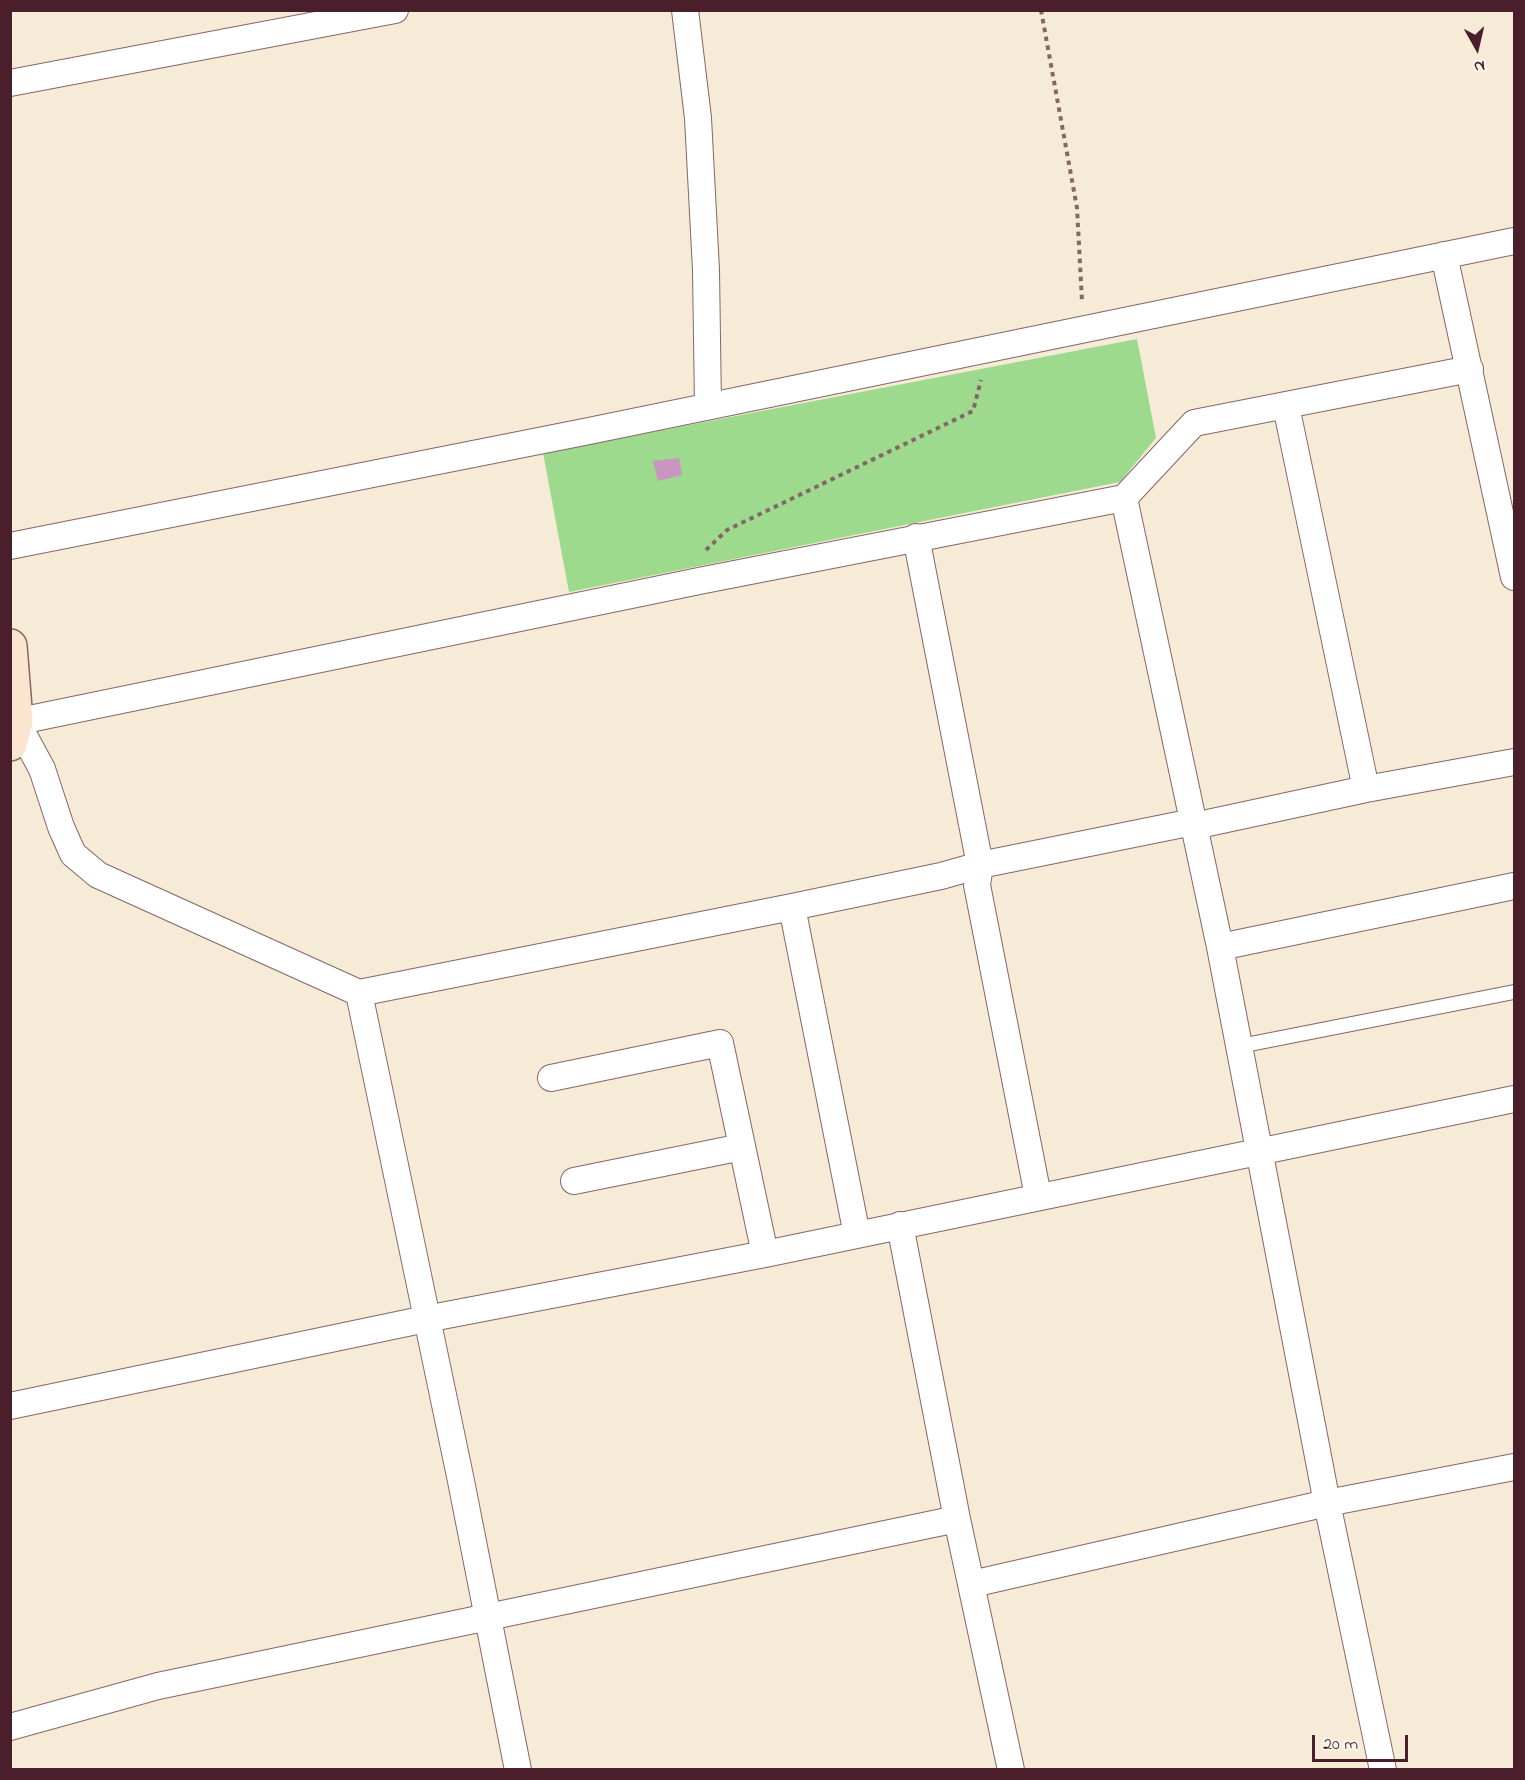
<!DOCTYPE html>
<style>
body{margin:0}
#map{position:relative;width:1525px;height:1780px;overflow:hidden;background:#f6ebd6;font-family:"Indie Flower",sans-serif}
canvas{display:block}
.frame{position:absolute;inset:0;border:12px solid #4a1f2b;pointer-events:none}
.north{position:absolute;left:1447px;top:18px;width:60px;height:60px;-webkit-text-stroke:4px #fbf7ec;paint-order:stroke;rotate:172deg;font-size:16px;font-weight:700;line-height:24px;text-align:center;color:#4a1f2b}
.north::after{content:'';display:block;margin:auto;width:21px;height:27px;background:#4a1f2b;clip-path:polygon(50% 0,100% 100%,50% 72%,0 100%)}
.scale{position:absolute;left:1312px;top:1735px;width:96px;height:27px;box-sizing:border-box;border:3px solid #4a1f2b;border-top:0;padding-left:8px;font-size:18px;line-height:21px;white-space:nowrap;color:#4a1f2b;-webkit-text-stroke:4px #fbf7ec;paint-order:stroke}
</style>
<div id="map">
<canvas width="1525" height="1780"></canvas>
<div class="frame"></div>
<div class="north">N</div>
<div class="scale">20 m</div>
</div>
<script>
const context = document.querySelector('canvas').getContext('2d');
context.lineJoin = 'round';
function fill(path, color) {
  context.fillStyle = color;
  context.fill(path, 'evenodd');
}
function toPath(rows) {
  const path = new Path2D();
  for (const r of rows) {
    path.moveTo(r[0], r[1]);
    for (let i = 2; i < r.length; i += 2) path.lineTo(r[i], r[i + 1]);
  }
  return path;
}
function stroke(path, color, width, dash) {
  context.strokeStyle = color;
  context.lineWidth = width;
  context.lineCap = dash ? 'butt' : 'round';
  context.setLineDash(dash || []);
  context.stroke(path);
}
fill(toPath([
 [1137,339,1156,438,1120,482,569,592,543,453]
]), '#9eda8e');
fill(toPath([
 [679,458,682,475,658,481,653,461]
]), '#c995c1');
const lane = toPath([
 [1240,1046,1514,992]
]);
const street = toPath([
 [685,10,698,118,706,270,708,406],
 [10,83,395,10],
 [1444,255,1514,577],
 [1286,406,1366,789],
 [1124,498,1220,947,1327,1503,1383,1770],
 [916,537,980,865,977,885,1038,1196],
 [10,546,589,431,1514,241],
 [16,721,42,769,61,827,73,854,98,875,359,993,792,907,941,876,980,865,1193,822],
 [10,723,704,580,1124,498,1194,423,1470,369],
 [1194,826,1366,789,1514,762],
 [792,907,857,1235],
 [1220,947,1514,886],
 [359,993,461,1481,518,1770],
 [551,1078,720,1043,765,1254],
 [574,1181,742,1147],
 [900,1225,957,1519,1011,1770],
 [10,1406,426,1319,765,1254,1514,1099],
 [972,1584,1327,1503,1514,1467],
 [10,1727,158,1686,957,1519]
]);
const secondary = toPath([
 [10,646,16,721,10,744]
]);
stroke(lane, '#866667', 16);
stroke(street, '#866667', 28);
stroke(secondary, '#866667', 36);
stroke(toPath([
 [1041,10,1077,208,1082,301],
 [706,550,727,530,973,411,981,380]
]), '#866667', 4, [4.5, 4.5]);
stroke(lane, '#fff', 14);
stroke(street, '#fff', 26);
stroke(secondary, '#fce5cf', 33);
</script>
